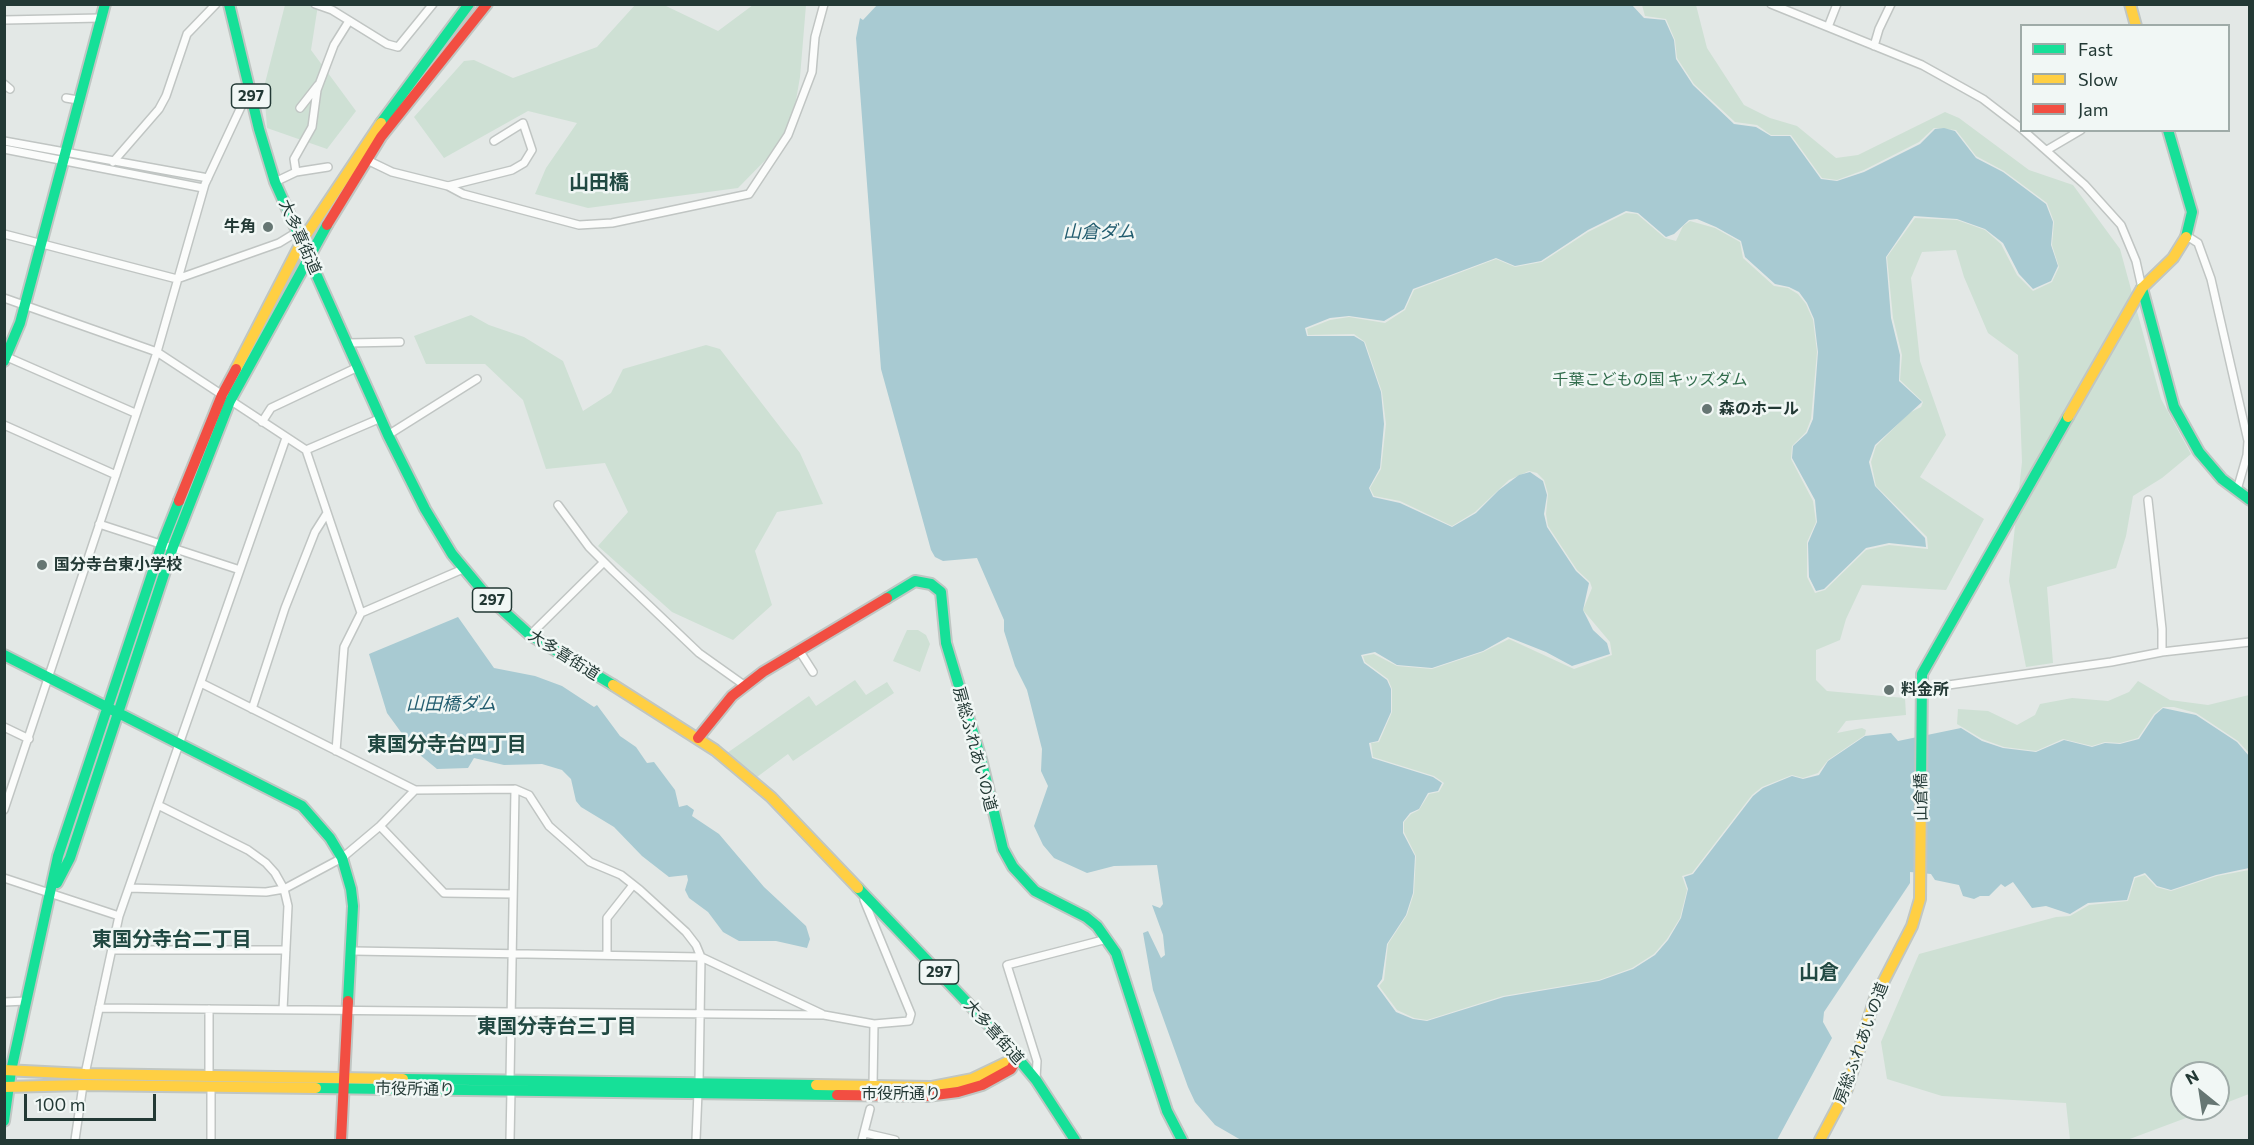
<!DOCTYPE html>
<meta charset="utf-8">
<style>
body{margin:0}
#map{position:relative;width:2254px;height:1145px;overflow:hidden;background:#e3e8e6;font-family:Commissioner,sans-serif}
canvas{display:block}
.frame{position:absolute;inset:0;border:6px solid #233935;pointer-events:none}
.legend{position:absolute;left:2020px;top:24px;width:210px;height:108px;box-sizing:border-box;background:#f1f7f5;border:2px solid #9faba8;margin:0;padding:8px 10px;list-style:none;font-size:18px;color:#233935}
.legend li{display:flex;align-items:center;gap:12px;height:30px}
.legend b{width:30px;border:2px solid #9faba8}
.north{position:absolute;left:2170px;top:1061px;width:60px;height:60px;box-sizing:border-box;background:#f1f7f5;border:2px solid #9faba8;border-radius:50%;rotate:330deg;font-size:16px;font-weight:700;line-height:24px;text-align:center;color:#233935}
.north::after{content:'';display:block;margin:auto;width:21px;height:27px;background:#667673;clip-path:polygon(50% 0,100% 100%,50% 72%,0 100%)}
.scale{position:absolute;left:24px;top:1094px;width:132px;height:27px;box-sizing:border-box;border:3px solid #233935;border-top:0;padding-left:8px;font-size:18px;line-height:21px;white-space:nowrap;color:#233935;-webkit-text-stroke:4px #f1f7f5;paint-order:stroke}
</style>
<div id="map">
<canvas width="2254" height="1145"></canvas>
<div class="frame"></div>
<ul class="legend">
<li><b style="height:8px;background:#16e098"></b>Fast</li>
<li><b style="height:8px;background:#ffcf43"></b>Slow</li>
<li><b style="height:8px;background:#f24e42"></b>Jam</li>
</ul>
<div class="north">N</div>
<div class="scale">100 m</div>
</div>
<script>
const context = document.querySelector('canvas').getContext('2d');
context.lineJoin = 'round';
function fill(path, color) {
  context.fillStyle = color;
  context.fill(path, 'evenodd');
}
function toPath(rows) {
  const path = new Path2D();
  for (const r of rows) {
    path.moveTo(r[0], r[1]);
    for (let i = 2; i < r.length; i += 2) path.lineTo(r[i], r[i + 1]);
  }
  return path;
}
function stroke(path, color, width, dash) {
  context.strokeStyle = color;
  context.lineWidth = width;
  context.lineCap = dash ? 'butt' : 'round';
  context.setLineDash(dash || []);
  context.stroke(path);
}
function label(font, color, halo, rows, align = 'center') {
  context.font = font + ' Commissioner,"Noto Sans JP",sans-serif';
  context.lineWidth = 5;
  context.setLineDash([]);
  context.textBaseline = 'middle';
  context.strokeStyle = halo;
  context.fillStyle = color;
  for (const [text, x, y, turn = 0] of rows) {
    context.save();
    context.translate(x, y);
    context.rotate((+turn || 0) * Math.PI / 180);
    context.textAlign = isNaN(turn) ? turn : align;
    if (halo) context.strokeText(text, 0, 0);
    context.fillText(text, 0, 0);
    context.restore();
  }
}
fill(toPath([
 [285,5,318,5,311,50,356,111,327,149,267,128,264,87],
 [635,5,664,5,718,31,753,5,806,5,800,77,790,135,738,188,588,208,535,194,546,168,577,123,528,111,444,158,414,117,464,61,474,60,513,78,597,47],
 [1642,5,1696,5,1707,48,1744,105,1770,118,1797,126,1836,158,1858,155,1945,112,1959,118,2029,170,2073,185,2120,249,2161,399,2191,454,2162,478,2133,496,2126,536,2116,568,2047,587,2053,663,2026,667,2009,581,2022,462,2018,355,1988,333,1964,277,1956,250,1922,252,1911,278,1920,361,1946,435,1920,477,1984,519,1946,590,1862,585,1846,619,1840,640,1816,650,1816,680,1827,691,1905,698,1906,715,1846,721,1837,733,1862,728,1866,730,1865,735,1828,760,1818,773,1803,778,1792,775,1762,787,1752,795,1692,873,1682,876,1687,890,1680,918,1667,939,1654,954,1632,968,1599,980,1503,996,1427,1020,1414,1018,1397,1010,1379,986,1384,980,1388,944,1407,915,1414,893,1416,856,1404,832,1404,822,1411,814,1419,810,1429,794,1439,792,1444,783,1434,776,1373,757,1371,743,1379,742,1392,712,1392,689,1388,679,1365,662,1363,656,1374,654,1397,666,1432,669,1483,652,1509,639,1574,669,1612,655,1610,642,1583,610,1592,588,1590,582,1577,570,1548,526,1546,514,1548,494,1544,480,1537,473,1529,471,1509,480,1475,512,1452,526,1400,501,1374,496,1370,488,1381,469,1386,424,1382,392,1365,342,1354,334,1308,335,1307,329,1330,320,1349,317,1385,323,1405,310,1414,290,1496,259,1515,267,1542,262,1588,232,1626,213,1637,214,1665,238,1676,241,1683,226,1690,221,1715,228,1740,242,1743,258,1774,286,1788,288,1798,294,1806,304,1813,320,1817,352,1811,419,1806,432,1792,446,1791,459,1813,501,1816,522,1807,542,1807,577,1815,593,1825,590,1866,550,1889,545,1928,549,1927,537,1876,486,1871,462,1876,446,1909,413,1921,407,1923,402,1900,380,1902,355,1893,318,1887,257,1915,218,1957,220,1985,230,2001,244,2017,275,2033,291,2052,282,2059,267,2052,245,2054,222,2047,203,2004,171,1976,156,1956,130,1934,128,1919,142,1864,170,1837,180,1822,178,1791,135,1771,135,1757,125,1735,122,1694,84,1677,58,1675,40,1666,19,1645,16],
 [471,315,489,325,524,337,563,361,583,411,611,393,623,369,706,345,720,349,800,453,823,504,777,512,755,551,772,605,733,640,672,612,598,546,628,512,605,463,546,469,523,400,485,364,426,364,414,336],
 [907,630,918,630,926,635,930,644,920,672,893,661],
 [855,680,866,695,887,682,894,693,793,761,788,754,757,777,727,753,809,696,816,706],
 [2138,681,2170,700,2208,705,2249,695,2249,753,2238,741,2196,713,2174,707,2163,707,2154,714,2138,738,2120,743,2105,742,2092,746,2063,739,2036,751,2004,747,1982,739,1957,724,1958,709,1988,711,2017,725,2035,715,2040,704,2072,698,2108,701,2129,692],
 [2249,870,2249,1094,2218,1106,2218,1073,2182,1073,2182,1109,2210,1109,2127,1140,2070,1140,2066,1103,1942,1096,1887,1079,1881,1042,1919,954,2056,917,2070,916,2089,905,2128,901,2135,878,2145,875,2156,887,2171,891,2217,876]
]), '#cee0d4');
fill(toPath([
 [878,4,1632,5,1644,18,1665,20,1674,40,1676,59,1693,85,1734,124,1756,127,1771,136,1790,136,1821,179,1837,181,1864,172,1920,144,1935,129,1944,128,1955,131,1976,158,2003,172,2046,204,2053,222,2051,245,2058,266,2051,281,2033,289,2019,274,2003,243,1985,229,1957,219,1914,216,1886,257,1891,318,1900,355,1899,381,1922,402,1875,445,1869,462,1875,486,1925,538,1926,547,1889,543,1866,548,1824,589,1816,591,1809,577,1808,543,1817,522,1815,500,1792,458,1793,446,1807,433,1813,419,1818,352,1814,319,1807,303,1799,292,1789,287,1775,284,1745,257,1741,241,1716,227,1697,219,1689,220,1674,234,1666,237,1638,213,1626,211,1588,230,1541,261,1515,266,1496,258,1413,289,1404,309,1384,321,1349,316,1330,318,1305,328,1307,336,1354,336,1364,342,1381,392,1384,424,1380,468,1369,488,1373,497,1400,503,1452,527,1476,513,1499,490,1519,475,1530,472,1543,481,1547,495,1544,514,1547,527,1576,571,1589,583,1583,610,1593,630,1607,643,1610,654,1572,666,1546,652,1508,637,1483,651,1432,668,1397,665,1375,652,1361,655,1364,663,1387,680,1391,689,1391,712,1378,741,1369,743,1372,758,1433,777,1442,783,1438,791,1428,793,1419,809,1410,813,1403,822,1403,833,1415,856,1413,893,1406,915,1387,944,1382,979,1377,986,1396,1012,1413,1019,1427,1021,1504,997,1599,981,1633,969,1655,955,1668,940,1681,918,1688,889,1684,877,1693,874,1753,796,1763,788,1792,776,1803,779,1819,775,1828,761,1865,736,1891,733,1898,741,1961,728,1982,741,2003,748,2036,752,2064,740,2092,747,2105,743,2120,744,2139,739,2155,715,2163,708,2196,715,2237,742,2249,756,2249,868,2216,875,2171,890,2157,886,2145,873,2134,877,2127,900,2088,903,2070,914,2046,906,2032,908,2013,882,2005,887,2001,884,1989,896,1980,896,1974,899,1963,896,1959,885,1935,880,1931,874,1910,872,1910,883,1824,1012,1823,1022,1832,1038,1777,1140,1241,1140,1215,1125,1195,1102,1188,1087,1153,990,1143,933,1148,931,1161,958,1165,955,1163,935,1152,905,1160,908,1163,904,1157,865,1114,866,1087,873,1054,858,1043,845,1034,826,1048,786,1041,771,1042,749,1027,690,1015,666,1004,631,1004,620,977,558,943,561,935,557,931,550,881,369,856,38,860,18,863,20],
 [458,617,494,668,535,676,562,686,594,707,597,705,620,736,636,747,647,763,654,762,675,790,679,807,687,805,694,810,692,816,719,834,764,887,806,926,810,939,807,948,776,941,739,941,723,932,708,912,689,898,685,890,688,880,687,875,669,877,642,856,614,827,581,807,576,801,571,779,562,770,542,764,504,765,474,758,468,768,437,769,414,750,387,713,369,654]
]), '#a8cad2');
const street = toPath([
 [315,4,332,10,387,44,398,47,433,4],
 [1771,4,1922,65,1983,99,2022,129],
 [4,20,101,18],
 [1828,27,1837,4],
 [1874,46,1879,29,1891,4],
 [4,84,10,89],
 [66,98,78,100],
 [300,108,318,85],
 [2023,130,2085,185,2121,225,2136,261,2142,288],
 [4,141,208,178],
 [4,149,203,188],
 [2047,150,2081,130],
 [367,160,392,172,448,186,463,194,579,225,612,223,749,194,788,135,812,72,815,37,824,4],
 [113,162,159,109,166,96,187,34,216,4],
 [296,172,294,159,312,127,317,90,334,45,349,21],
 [275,182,296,172,328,167],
 [448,186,512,170,524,163,532,150,523,123,494,141],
 [4,234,177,279,279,243,297,232],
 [2187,236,2198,243,2211,279,2248,441,2247,455,2237,490],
 [4,298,157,352,306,450,361,613],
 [348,343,400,342],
 [7,357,135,413],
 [262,422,271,408,358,367],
 [4,425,116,475],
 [388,435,477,379],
 [306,450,381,418],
 [2148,500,2162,629,2162,652],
 [558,505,589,547,613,571,699,653,744,685],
 [99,524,240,570],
 [530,635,604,562],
 [799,650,813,672],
 [201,683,415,790,515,789,529,795,549,826,590,862,621,875,640,890,686,932,696,945,701,957,699,1083],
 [1920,689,2111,662,2162,652,2250,642],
 [252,709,285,608,315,532,327,513],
 [4,727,29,739],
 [336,751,344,647,361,613,463,569],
 [158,805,248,850,266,863,275,873,284,889,288,906,283,1010],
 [4,810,157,352,205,184,248,92],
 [380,826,444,893,513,894],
 [4,878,119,916],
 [129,888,266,892,284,889,342,858,380,826,415,790],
 [112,950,286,950],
 [353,951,701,957,822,1014],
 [607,955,607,918,633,885],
 [4,1002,26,1001],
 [99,1008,824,1015,874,1024,909,1021,911,1014,864,900],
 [85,1074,119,916,286,438],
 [209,1076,209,1009],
 [1036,1079,1037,1061,1007,965,1107,939],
 [510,1080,515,789],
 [873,1086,874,1024],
 [211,1087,211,1140],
 [865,1133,895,1140],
 [75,1140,83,1085],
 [510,1140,511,1090],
 [696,1140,698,1092],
 [862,1140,870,1109]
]);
const fast = toPath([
 [229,4,259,129,275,182,388,435,425,509,452,554,487,596,530,635,613,685],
 [381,123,469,4],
 [2168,130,2192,212,2186,237],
 [2142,288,2174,407,2199,452,2222,479,2250,500],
 [4,361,20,323,105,4],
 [887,598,915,581,931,584,941,592,946,643,981,759,1003,849,1013,867,1035,891,1086,917,1097,926,1116,953,1167,1111,1182,1140],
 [4,655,302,806,330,838,342,858,351,889,353,906,348,1001],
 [1921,785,1922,674,2068,417],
 [57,883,70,858,173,547,230,401,327,225],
 [858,888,1001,1038,1036,1080,1075,1140],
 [403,1079,816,1085],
 [316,1088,837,1095],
 [4,1121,11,1071,58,856,162,544,179,501]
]);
const slow = toPath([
 [2130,4,2136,26],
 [236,369,302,241,381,123],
 [2068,417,2142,288,2173,258,2186,237],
 [613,685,715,750,771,797,858,888],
 [4,1070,85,1074,403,1079],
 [816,1085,931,1087,972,1079,1018,1057],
 [4,1087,83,1085,316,1088],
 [1820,1140,1847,1089,1875,998,1912,926,1920,899,1921,785]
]);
const jam = toPath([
 [327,225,381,137,487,4],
 [179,501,222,395,236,369],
 [698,738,732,696,763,672,887,598],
 [837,1095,927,1096,958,1092,982,1085,1011,1069,1018,1057],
 [341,1140,348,1001]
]);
stroke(street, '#c0c5c3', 10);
stroke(fast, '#c0c6c3', 14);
stroke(slow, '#c0c6c3', 14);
stroke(jam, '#c0c6c3', 14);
stroke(street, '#fbfcfb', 7);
stroke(fast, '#16e098', 10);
stroke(slow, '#ffcf43', 10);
stroke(jam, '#f24e42', 10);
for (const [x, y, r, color] of [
 [268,227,6,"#667673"],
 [1707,409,6,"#667673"],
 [42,565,6,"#667673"],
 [1889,690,6,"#667673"]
]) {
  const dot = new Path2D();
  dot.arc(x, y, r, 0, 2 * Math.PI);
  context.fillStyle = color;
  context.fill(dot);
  stroke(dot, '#f1f7f5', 2);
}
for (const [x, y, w] of [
 [251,96,39],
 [492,600,39],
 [939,972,39]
]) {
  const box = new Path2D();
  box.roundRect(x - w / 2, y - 12, w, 24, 4.5);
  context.fillStyle = '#f1f7f5';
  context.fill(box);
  stroke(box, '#233935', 1.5);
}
label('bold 15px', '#233935', null, [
 ["297",251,96],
 ["297",492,600],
 ["297",939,972]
]);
label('bold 16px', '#233935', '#f1f7f5', [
 ["牛角",256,227,"right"],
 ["森のホール",1719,409],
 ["国分寺台東小学校",54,565],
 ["料金所",1901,690]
], 'left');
label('16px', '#233935', '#f1f7f5', [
 ["大多喜街道",300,237,66],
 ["大多喜街道",564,655,32],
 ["房総ふれあいの道",975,749,75],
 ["山倉橋",1921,797,-91],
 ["大多喜街道",994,1032,48],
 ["房総ふれあいの道",1861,1043,-70],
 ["市役所通り",415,1089,1],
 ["市役所通り",901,1094]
]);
label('16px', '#316c4c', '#f1f7f5', [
 ["千葉こどもの国 キッズダム",1650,380]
]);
label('italic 18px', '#235d6f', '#f1f7f5', [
 ["山倉ダム",1099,232],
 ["山田橋ダム",451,704]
]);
label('bold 20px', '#214942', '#f1f7f5', [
 ["山田橋",599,182],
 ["東国分寺台四丁目",447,744],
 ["東国分寺台二丁目",172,939],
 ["山倉",1819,972],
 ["東国分寺台三丁目",557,1026]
]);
</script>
